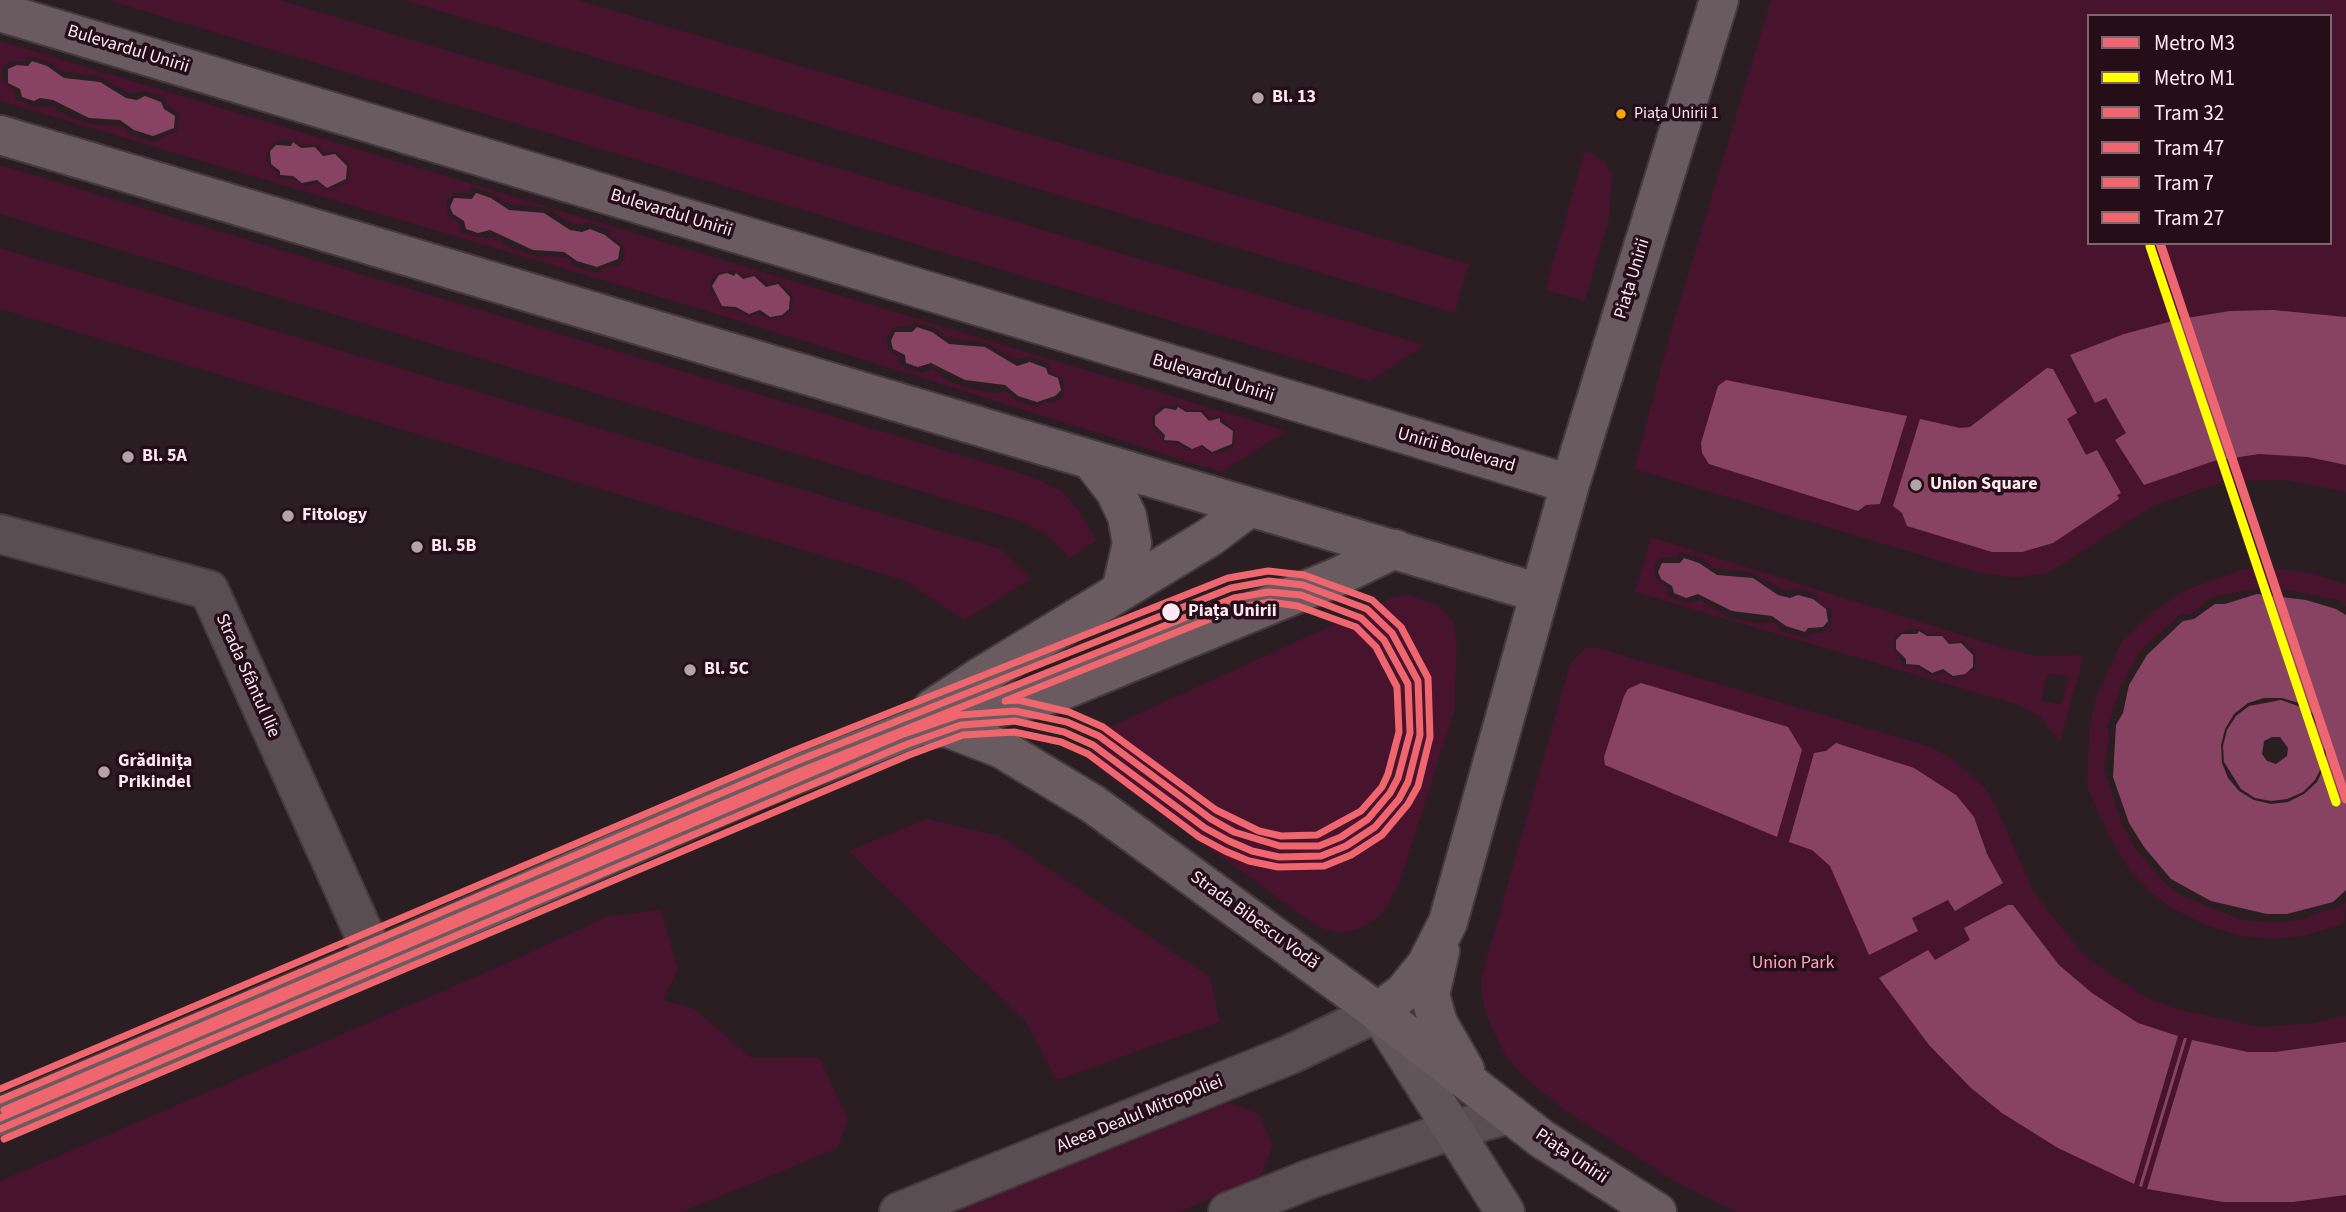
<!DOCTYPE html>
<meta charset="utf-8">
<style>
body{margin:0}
#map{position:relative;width:2346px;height:1212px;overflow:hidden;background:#2a1e23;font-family:"Source Sans 3",sans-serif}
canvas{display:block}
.legend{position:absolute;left:2087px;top:14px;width:245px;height:231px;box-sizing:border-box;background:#260e19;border:2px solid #7c666f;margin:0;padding:9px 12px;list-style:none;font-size:21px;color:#fceaf0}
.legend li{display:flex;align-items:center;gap:14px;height:35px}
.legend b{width:35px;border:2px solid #7c666f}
</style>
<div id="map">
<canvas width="2346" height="1212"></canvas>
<ul class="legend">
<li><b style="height:9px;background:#ee6671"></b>Metro M3</li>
<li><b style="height:9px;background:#ff0"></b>Metro M1</li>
<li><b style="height:9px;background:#ef666f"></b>Tram 32</li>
<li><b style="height:9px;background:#ef666f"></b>Tram 47</li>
<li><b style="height:9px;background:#ef666f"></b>Tram 7</li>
<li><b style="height:9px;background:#ef666f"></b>Tram 27</li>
</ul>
</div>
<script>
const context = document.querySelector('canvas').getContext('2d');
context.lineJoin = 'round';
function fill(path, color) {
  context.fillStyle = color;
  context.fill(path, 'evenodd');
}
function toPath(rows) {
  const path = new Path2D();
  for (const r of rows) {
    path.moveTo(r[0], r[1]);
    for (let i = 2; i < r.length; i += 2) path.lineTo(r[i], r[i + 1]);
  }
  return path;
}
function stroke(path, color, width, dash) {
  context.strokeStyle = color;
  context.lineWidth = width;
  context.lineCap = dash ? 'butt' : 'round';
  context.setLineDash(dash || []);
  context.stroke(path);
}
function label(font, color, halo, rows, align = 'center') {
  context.font = font + ' "Source Sans 3",sans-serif';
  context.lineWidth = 7;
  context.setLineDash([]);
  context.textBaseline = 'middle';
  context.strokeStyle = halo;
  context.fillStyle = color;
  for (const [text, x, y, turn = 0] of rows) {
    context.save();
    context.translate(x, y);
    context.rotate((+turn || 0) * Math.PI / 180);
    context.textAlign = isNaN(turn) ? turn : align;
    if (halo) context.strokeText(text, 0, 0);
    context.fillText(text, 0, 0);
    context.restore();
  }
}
fill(toPath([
 [107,0,280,0,1425,345,1370,381],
 [403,0,578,0,1469,264,1455,313],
 [1771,0,2346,0,2346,492,2287,480,2237,481,2211,486,2155,505,2050,572,2015,578,1977,572,1634,469,1672,327],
 [2089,16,2330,16,2330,243,2089,243],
 [0,41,895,312,1287,431,1222,472,730,318,0,101],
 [29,56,51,63,61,71,101,77,130,94,145,91,164,97,167,105,179,114,178,130,153,142,130,134,123,126,90,124,61,113,53,106,37,107,16,100,14,91,2,79,2,69,10,61,25,61],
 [280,140,297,141,301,145,317,145,324,153,337,152,350,165,349,180,340,187,330,187,328,190,316,183,306,186,293,179,277,178,277,172,269,166,266,156,271,146],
 [473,187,495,195,505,203,546,208,574,225,590,223,608,229,611,237,624,246,625,258,619,266,604,268,598,273,574,266,566,257,535,256,505,245,497,237,481,238,460,232,459,223,448,215,447,201,454,193,469,193],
 [734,270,744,275,759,275,766,283,780,282,793,295,791,311,783,317,772,317,771,320,759,313,749,317,736,309,720,308,720,302,710,291,711,281,718,273],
 [914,322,936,328,945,337,986,343,1015,359,1030,357,1048,363,1051,371,1064,380,1063,396,1054,403,1045,402,1038,407,1015,400,1007,392,991,393,966,387,945,379,933,369,921,373,901,366,899,357,889,350,886,340,894,327,910,326],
 [1177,404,1187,410,1202,410,1209,417,1223,417,1223,420,1235,430,1234,445,1226,452,1215,452,1213,455,1202,447,1186,450,1178,443,1162,442,1162,437,1152,425,1153,415,1160,407],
 [1585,150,1605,162,1612,176,1609,219,1585,301,1545,290],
 [0,165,1033,477,1063,492,1078,510,1097,540,1070,558,1046,534,1020,521,0,214],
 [0,248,1000,549,1031,579,965,620,903,580,0,309],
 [1651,537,2010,650,2038,656,2084,655,2060,742,2040,716,2018,705,1635,592],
 [1681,552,1703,559,1713,568,1753,573,1782,590,1798,588,1816,594,1819,602,1832,611,1830,627,1822,633,1812,633,1806,638,1782,631,1775,622,1759,623,1729,618,1700,600,1689,603,1668,597,1667,587,1654,576,1655,565,1662,557,1678,557],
 [1911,629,1923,630,1927,634,1938,632,1950,642,1963,641,1976,654,1975,669,1954,679,1943,672,1933,676,1919,668,1903,666,1893,645,1896,635],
 [2048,673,2068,677,2061,705,2041,700],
 [2269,568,2311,573,2346,584,2346,607,2338,600,2267,586,2212,597,2191,614,2180,615,2141,650,2123,682,2107,727,2109,739,2104,768,2121,821,2135,848,2166,884,2180,894,2242,920,2278,923,2304,919,2321,911,2338,908,2346,901,2344,924,2304,936,2274,939,2240,936,2206,925,2170,907,2148,890,2128,868,2111,840,2087,787,2089,731,2095,700,2122,640,2154,611,2186,590,2240,570],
 [1409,595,1438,605,1453,621,1457,645,1454,712,1399,884,1383,913,1363,928,1340,933,1318,927,1097,767,1092,755,1093,745,1107,728,1394,597],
 [1585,648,1598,648,1931,747,1951,758,1983,786,1993,800,2034,892,2062,928,2089,960,2148,998,2177,1009,2261,1027,2315,1023,2346,1015,2346,1212,1737,1212,1675,1182,1563,1109,1523,1076,1504,1053,1487,1017,1482,997,1482,975,1570,664],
 [927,819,1000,836,1210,977,1220,1022,1057,1080,1025,1021,848,851],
 [661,910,678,969,663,1000,693,1008,752,1058,819,1057,848,1119,838,1148,682,1212,0,1212,0,1181,512,961,605,917],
 [1223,1100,1259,1114,1273,1145,1260,1179,1179,1212,941,1212]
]), '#48132d');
fill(toPath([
 [32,61,47,66,64,78,100,82,126,98,137,100,145,96,161,102,164,109,175,116,174,128,153,136,134,130,120,120,89,118,53,100,40,98,34,101,22,97,20,89,8,83,8,69,17,65,28,66],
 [293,142,301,148,315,147,323,156,335,154,347,166,346,179,327,188,317,180,302,183,293,176,280,175,280,171,271,164,270,151,276,145,291,146],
 [476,193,491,198,509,210,544,213,570,230,582,232,590,229,605,235,620,247,618,259,597,267,577,261,564,252,533,250,490,230,478,233,466,229,464,221,453,214,450,207,454,198,472,199],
 [727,273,734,276,736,273,743,279,754,276,766,287,778,284,790,297,789,309,782,315,770,317,760,310,749,314,736,307,722,306,712,286,719,275],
 [2273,310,2346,317,2346,465,2308,457,2259,454,2214,461,2144,485,2115,440,2126,433,2106,398,2095,403,2070,355,2124,334,2180,319,2230,311],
 [917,327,932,332,949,344,985,347,1017,366,1030,362,1046,368,1048,374,1058,378,1061,390,1055,396,1037,402,1018,396,1005,385,965,380,931,363,918,367,906,363,905,355,893,349,891,341,895,332,912,332],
 [2047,368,2053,369,2077,413,2067,419,2086,455,2097,450,2121,493,2117,495,2119,499,2053,543,2022,552,1992,552,1907,526,1902,513,1893,506,1920,419,1960,428,1970,427],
 [1726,380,1907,416,1880,504,1866,505,1858,511,1709,464,1702,453,1701,443,1718,386],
 [1178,407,1186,412,1201,412,1209,421,1220,418,1220,422,1233,431,1232,444,1212,452,1202,445,1192,449,1178,441,1164,440,1165,435,1155,425,1155,416,1165,408,1176,410],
 [1684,558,1699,563,1717,575,1753,578,1778,595,1790,598,1798,595,1813,599,1826,609,1828,621,1823,627,1808,628,1805,632,1786,626,1772,616,1732,611,1698,594,1686,598,1674,593,1672,586,1661,579,1658,572,1662,563,1680,563],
 [2257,594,2306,600,2336,609,2346,615,2346,890,2333,902,2287,914,2267,914,2211,901,2171,879,2144,847,2129,823,2113,777,2116,725,2123,713,2129,685,2147,655,2183,621,2194,619,2215,604,2225,604],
 [2264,698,2282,698,2299,703,2313,714,2323,729,2327,747,2325,765,2317,782,2304,794,2288,802,2271,804,2254,800,2239,791,2228,778,2222,763,2221,745,2225,729,2234,714,2248,703],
 [1919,631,1927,636,1942,636,1949,644,1961,643,1973,655,1973,667,1965,674,1953,676,1943,669,1932,673,1919,665,1906,664,1906,659,1896,649,1896,640,1902,634,1917,634],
 [1641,683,1788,727,1802,750,1777,837,1605,765,1604,757,1624,696,1628,689],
 [2281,700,2298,706,2311,716,2320,731,2324,747,2323,764,2315,780,2303,792,2287,799,2271,801,2255,798,2241,789,2224,762,2223,746,2227,730,2236,716,2249,706],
 [2280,737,2288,748,2287,756,2276,764,2267,761,2262,754,2264,741,2272,737],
 [1836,743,1914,768,1956,795,1974,817,1987,854,2003,883,1955,911,1948,900,1912,918,1918,931,1869,955,1830,866,1812,850,1789,842,1814,753,1826,751],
 [2008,905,2013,905,2059,965,2092,993,2138,1023,2178,1036,2134,1184,2058,1148,2002,1113,1971,1088,1929,1045,1879,978,1928,950,1935,960,1970,940,1964,928],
 [2184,1038,2187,1038,2142,1187,2139,1186],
 [2192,1040,2248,1052,2275,1052,2346,1042,2346,1195,2293,1202,2223,1202,2147,1189]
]), '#894362');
const street = toPath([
 [0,534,209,590,375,958],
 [899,1212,1289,1055,1378,1012],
 [1228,1212,1310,1179,1452,1130,1510,1114]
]);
const secondary = toPath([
 [1381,1016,1505,1212]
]);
const primary = toPath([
 [0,12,1570,484],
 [0,135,1539,593],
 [1091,460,1115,491,1127,516,1132,543,1121,591],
 [923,722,933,708,980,677,1210,537,1250,507],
 [929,727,948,728,1002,749,1093,804,1378,1012,1542,1139,1657,1212],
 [1440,951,1430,995,1438,1023,1465,1070],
 [1378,1012,1404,992,1426,965,1448,922,1570,484,1719,0],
 [0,1117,375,958,761,788,920,726,1056,693,1335,578,1395,549]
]);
stroke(street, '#443a3e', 42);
stroke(secondary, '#443a3e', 42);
stroke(primary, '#443a3e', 42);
stroke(street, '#5a4e53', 38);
stroke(secondary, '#61555a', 38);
stroke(primary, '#6a5b61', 38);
stroke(toPath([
 [0,1100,797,761,1231,588,1269,581,1303,585,1367,609,1392,633,1418,681,1420,735,1408,782,1399,799,1375,827,1346,846,1321,856,1279,857,1252,851,1229,841,1205,828,1093,745,1064,732,1015,721,961,725,905,745,0,1129]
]), '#ef666f', 7);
stroke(toPath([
 [0,1118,901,735,959,715,1015,711,1067,722,1099,736,1211,819,1234,832,1280,846,1319,846,1341,837,1368,819,1390,793,1398,778,1410,733,1408,684,1384,640,1361,618,1301,595,1269,592,1234,598,801,771,4,1110]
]), '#ef666f', 7);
stroke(toPath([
 [0,1089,793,751,1228,578,1268,571,1304,575,1372,600,1401,627,1428,678,1430,737,1418,786,1408,804,1382,835,1351,855,1324,866,1278,867,1249,861,1225,851,1199,837,1088,754,1061,742,1014,732,963,735,909,755,4,1139]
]), '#ef666f', 7);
stroke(toPath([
 [1270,602,1298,606,1356,627,1376,647,1397,687,1399,732,1388,774,1382,787,1361,811,1317,835,1281,836,1259,831,1216,810,1103,727,1069,712,1018,700,1005,701,1237,608,1270,602]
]), '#ef666f', 7);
stroke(toPath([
 [2160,243,2346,799]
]), '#ee6671', 9);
stroke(toPath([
 [2150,246,2336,802]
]), '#ff0', 9);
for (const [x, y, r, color] of [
 [1258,98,7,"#b2a3a8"],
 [1621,114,6,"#f7a600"],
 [128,457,7,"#b2a3a8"],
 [1916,485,7,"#b2a3a8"],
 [288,516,7,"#b2a3a8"],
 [417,547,7,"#b2a3a8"],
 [1171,612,10,"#fceaf0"],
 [690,670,7,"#b2a3a8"],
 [104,772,7,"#b2a3a8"]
]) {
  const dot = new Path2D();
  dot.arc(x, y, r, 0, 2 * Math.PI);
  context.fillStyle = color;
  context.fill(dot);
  stroke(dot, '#260e19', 2.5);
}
label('16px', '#fceaf0', '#260e19', [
 ["Piața Unirii 1",1634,114]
], 'left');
label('18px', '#fceaf0', '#260e19', [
 ["Bulevardul Unirii",128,50,17],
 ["Bulevardul Unirii",671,214,17],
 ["Piața Unirii",1633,279,-73],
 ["Bulevardul Unirii",1213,379,17],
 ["Unirii Boulevard",1456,451,16],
 ["Strada Sfântul Ilie",247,676,66],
 ["Strada Bibescu Vodă",1254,921,36],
 ["Aleea Dealul Mitropoliei",1140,1115,-22],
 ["Piața Unirii",1571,1157,34]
]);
label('bold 18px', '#fceaf0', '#260e19', [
 ["Bl. 13",1272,98],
 ["Bl. 5A",142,457],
 ["Union Square",1930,485],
 ["Fitology",302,516],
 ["Bl. 5B",431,547],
 ["Bl. 5C",704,670],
 ["Grădinița",118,762],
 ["Prikindel",118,783]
], 'left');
label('bold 18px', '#fceaf0', '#260e19', [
 ["Piața Unirii",1188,612]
], 'left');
label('18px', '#faa3c6', '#260e19', [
 ["Union Park",1793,964]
]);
</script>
